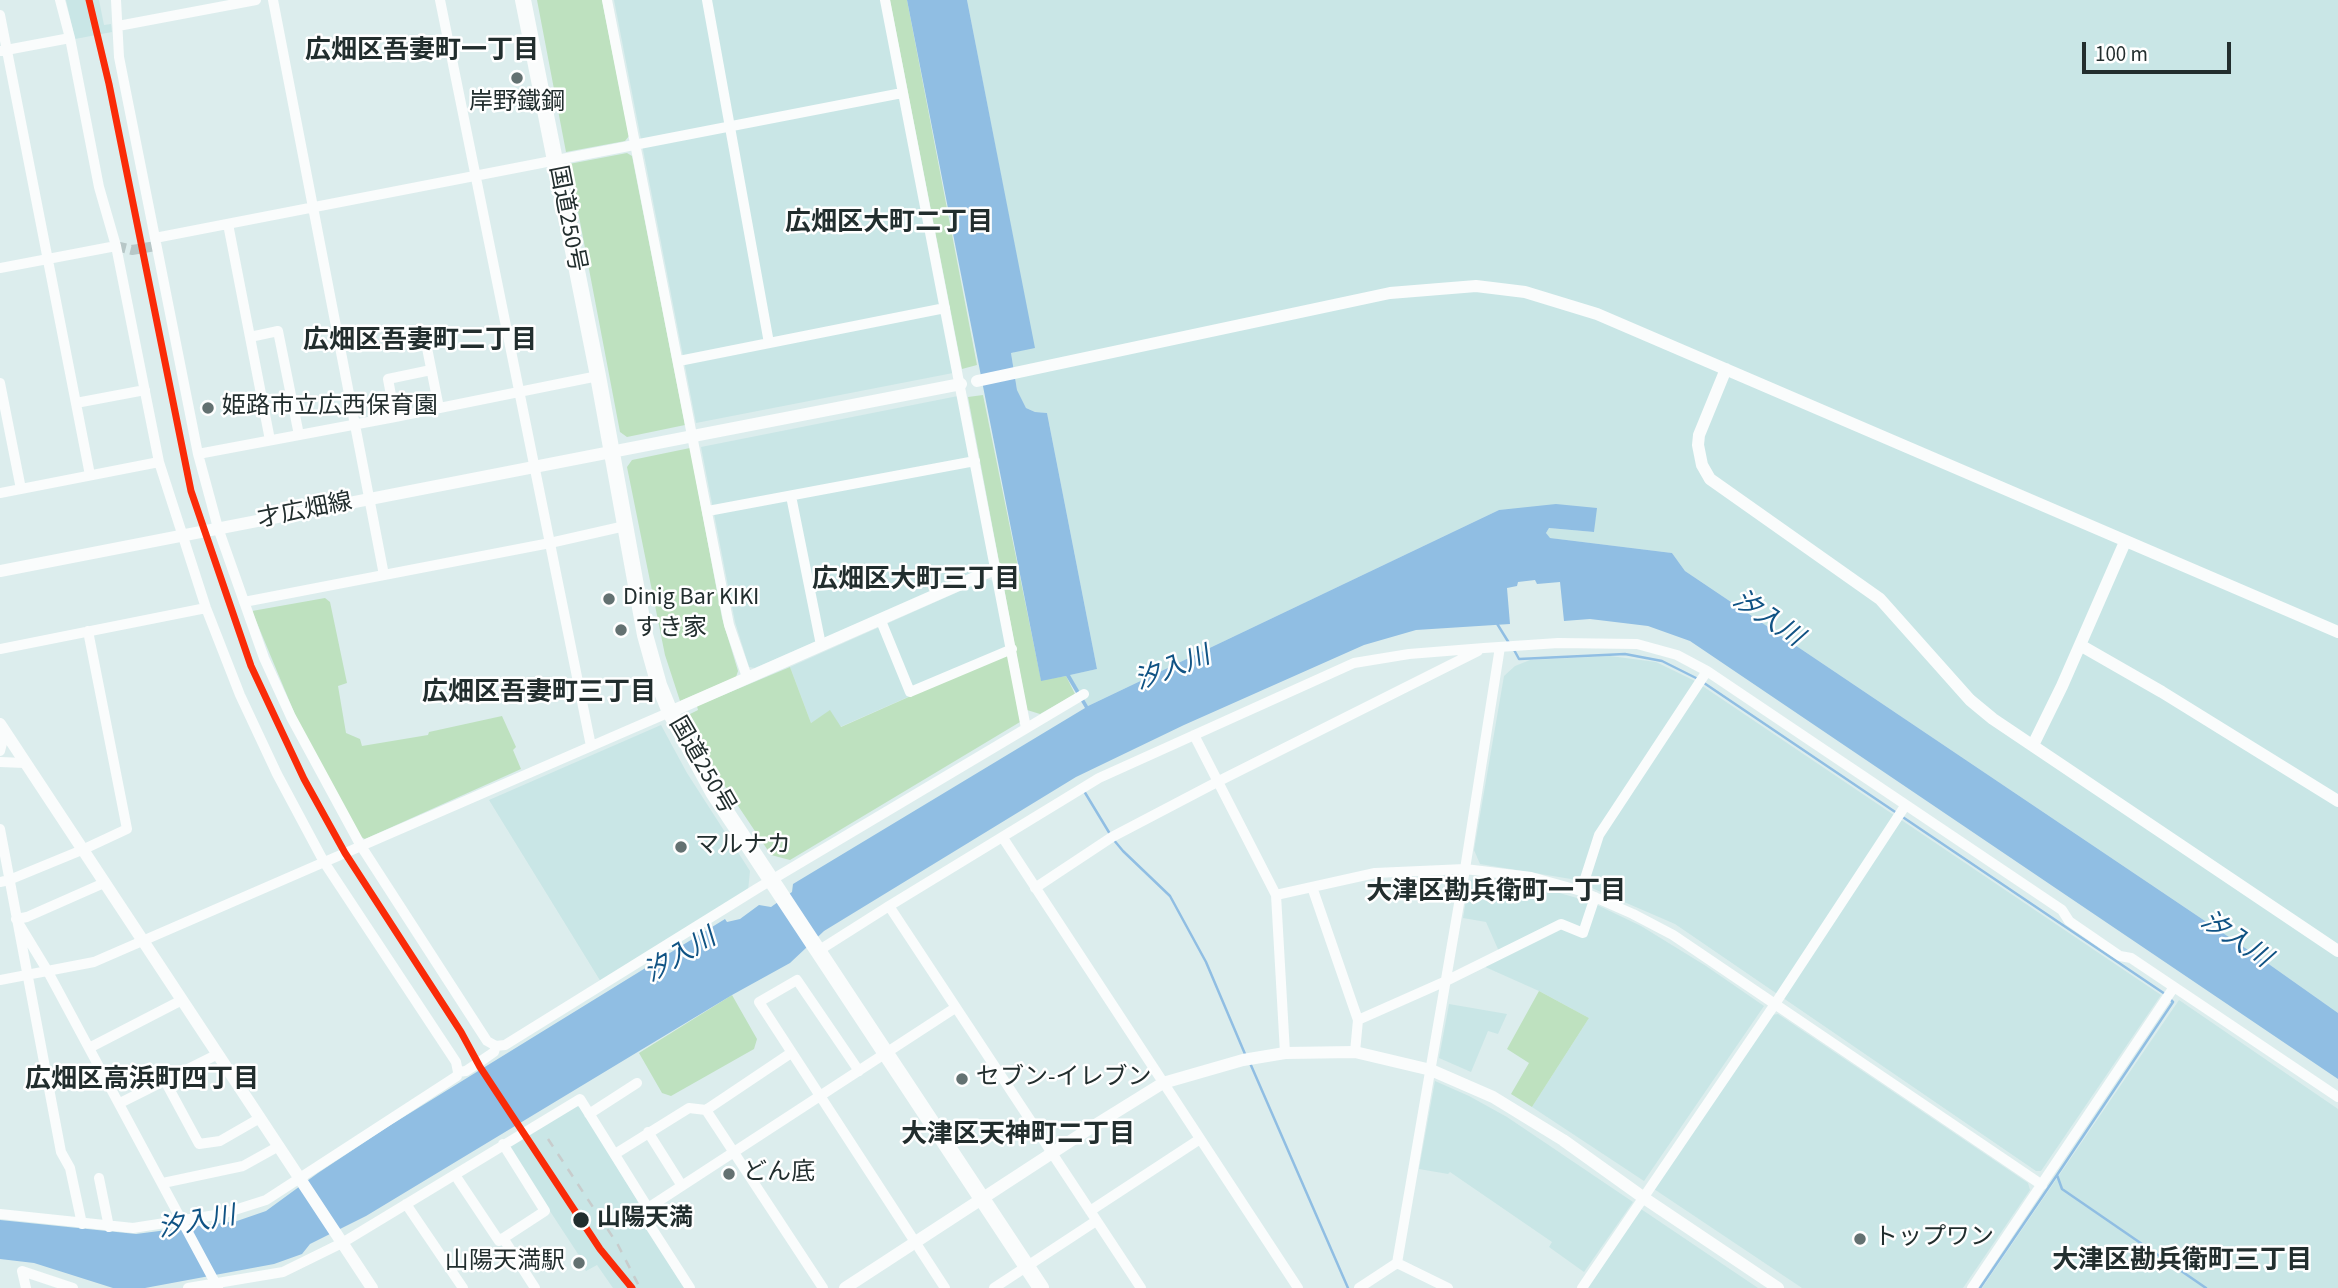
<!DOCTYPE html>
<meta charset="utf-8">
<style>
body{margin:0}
#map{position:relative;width:2338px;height:1288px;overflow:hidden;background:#dceded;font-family:"Source Sans 3",sans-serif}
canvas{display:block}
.scale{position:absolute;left:2082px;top:42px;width:149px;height:32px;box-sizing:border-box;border:4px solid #222e2e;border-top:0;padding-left:9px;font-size:21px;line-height:24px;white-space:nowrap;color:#222e2e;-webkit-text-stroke:5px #fff;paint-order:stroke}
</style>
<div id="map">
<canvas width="2338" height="1288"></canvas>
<div class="scale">100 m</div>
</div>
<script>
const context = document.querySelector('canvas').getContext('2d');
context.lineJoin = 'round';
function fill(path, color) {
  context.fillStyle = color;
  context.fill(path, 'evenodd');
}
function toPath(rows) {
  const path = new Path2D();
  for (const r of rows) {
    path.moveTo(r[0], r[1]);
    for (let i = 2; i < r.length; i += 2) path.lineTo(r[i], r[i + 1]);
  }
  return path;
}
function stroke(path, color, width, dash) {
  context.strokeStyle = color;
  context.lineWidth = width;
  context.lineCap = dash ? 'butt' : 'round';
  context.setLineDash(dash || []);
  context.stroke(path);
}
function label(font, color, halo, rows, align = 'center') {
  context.font = font + ' "Source Sans 3","Noto Sans JP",sans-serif';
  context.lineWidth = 5;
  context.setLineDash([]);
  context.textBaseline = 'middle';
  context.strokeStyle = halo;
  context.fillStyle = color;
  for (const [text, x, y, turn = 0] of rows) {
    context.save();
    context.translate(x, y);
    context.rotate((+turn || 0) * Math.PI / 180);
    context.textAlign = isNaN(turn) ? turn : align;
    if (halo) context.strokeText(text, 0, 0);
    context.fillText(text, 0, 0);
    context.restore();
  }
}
fill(toPath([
 [66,0,99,0,104,25,111,24,112,32,75,39],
 [614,0,881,0,953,373,696,423],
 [967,0,2338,0,2338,1013,2263,960,1685,571,1672,553,1549,538,1546,533,1549,528,1594,532,1596,508,1499,510,1088,706,1069,675,1097,669,1047,413,1035,412,1026,408,1017,390,1011,353,1034,347],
 [958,396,990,566,755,668,749,667,735,622,701,447],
 [987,579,994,581,1008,653,840,727,830,711,811,723,790,667],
 [1610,656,1656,662,1695,681,2161,995,2041,1171,2036,1171,1675,924,1571,879,1480,864,1474,850,1504,676,1515,666,1530,660],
 [661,725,687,773,750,871,748,891,601,982,489,800],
 [1474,877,1521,882,1591,902,1641,926,1706,966,1764,1006,1644,1181,1532,1107,1589,1018,1539,991,1483,966,1501,956,1486,922,1463,918,1469,882],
 [2179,1000,2338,1109,2338,1288,1982,1288],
 [1449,1004,1507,1014,1498,1034,1488,1031,1471,1072,1439,1058],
 [1778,1014,2028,1183,2030,1190,1963,1288,1802,1288,1654,1189,1772,1015],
 [1435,1081,1469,1096,1507,1117,1633,1202,1584,1272,1549,1247,1552,1242,1450,1172,1448,1174,1419,1169],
 [577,1106,581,1108,637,1200,646,1229,684,1288,613,1288,597,1265,586,1271,583,1267,587,1264,582,1256,580,1257,508,1147],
 [1641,1209,1758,1288,1588,1288]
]), '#c9e6e6');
fill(toPath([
 [537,0,602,0,629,136,625,141,566,152],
 [890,0,907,0,977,365,962,369],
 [627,153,632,156,685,425,627,437,620,432,569,164],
 [983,395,1041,680,1066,676,1075,694,1040,714,1027,710,968,397],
 [690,448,722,618,738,671,736,677,680,701,665,655,627,467,632,460],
 [325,598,330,602,347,683,338,686,346,733,360,739,362,746,428,735,429,732,502,716,516,747,513,750,521,769,365,839,359,836,301,729,252,611],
 [1008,653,1020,722,790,860,771,855,716,773,686,716,698,710,697,706,790,667,811,723,830,710,841,727],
 [1539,991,1589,1018,1532,1107,1511,1094,1529,1063,1507,1049],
 [732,995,757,1039,754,1049,671,1096,662,1093,639,1053]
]), '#bee1bf');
fill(toPath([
 [907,0,967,0,1035,348,1011,353,1017,390,1026,408,1035,412,1047,413,1097,669,1070,675,1088,706,1499,510,1556,504,1597,508,1594,532,1549,528,1546,533,1550,538,1672,553,1685,571,2263,960,2338,1013,2338,1079,1690,641,1648,626,1590,619,1564,621,1560,582,1537,584,1535,580,1518,582,1517,586,1507,588,1510,624,1416,630,1364,645,1184,725,1076,777,824,931,790,963,732,995,366,1216,310,1244,302,1254,274,1264,145,1288,113,1288,34,1263,0,1259,0,1220,136,1234,237,1221,266,1211,318,1173,389,1126,725,919,727,922,740,919,759,905,771,907,792,892,793,884,1085,708,1066,676,1041,681]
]), '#90bee3');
stroke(toPath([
 [1496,622,1509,643],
 [1513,648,1519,659,1625,654,1662,661,1698,679],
 [1704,683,2165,994],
 [1084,791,1110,834],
 [1113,839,1123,851,1170,896,1206,962,1245,1054],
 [2170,999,2173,1002,2057,1175,2062,1189,2206,1288],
 [1250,1063,1348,1288],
 [1980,1288,2057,1175]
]), '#90bee3', 2.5);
stroke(toPath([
 [116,246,132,250,156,246]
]), '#b7c7c7', 10, [10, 5]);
stroke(toPath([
 [60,0,70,38,99,187,116,246,159,462,206,608,240,695,277,774,324,862,456,1062,458,1072],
 [116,0,119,57,198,454,218,528,264,658,291,717,361,846,487,1041,496,1046],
 [273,0,384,575],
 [440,0,591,746],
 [607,0,729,625,747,677],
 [707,0,769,343],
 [885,0,1026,728],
 [0,15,90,475],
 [118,26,256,0],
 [1,51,70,38],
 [228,224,270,440],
 [155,238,902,93],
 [0,268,116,246],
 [250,337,278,331,299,435],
 [427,348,439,408],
 [679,361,945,308],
 [0,383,21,489],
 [76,403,145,390],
 [395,417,388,379,431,370],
 [198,454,395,417,598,376],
 [0,493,159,462],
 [791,496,821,645],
 [708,511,975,461],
 [244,602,550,543,625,526],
 [881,621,910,692,1012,649],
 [0,649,206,608],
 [1194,735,1276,895,1285,1053],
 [0,751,5,732],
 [0,762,25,763],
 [0,829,61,1152,70,1168,82,1224],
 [1003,838,1298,1288],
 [0,882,9,880,82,850,127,829,88,631],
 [104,883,27,917,16,919,47,970,218,1288],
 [1312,887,1358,1020,1355,1052],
 [1035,888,1112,837,1217,782,1478,651],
 [1581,891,1599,835,1707,671],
 [1276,895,1375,873,1465,869,1531,877,1581,891,1633,914,1673,935,2042,1185],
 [889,906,1141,1288],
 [818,951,889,906,1099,778,1354,663,1409,654,1484,648,1558,643,1637,644,1677,655,1707,671,2062,910,2069,921,2120,956,2131,958,2338,1097],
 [0,980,94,962,670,712],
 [1358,1020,1446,981,1561,924,1583,933,1595,897],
 [89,1048,182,1000],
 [859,1071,797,980,759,1002,945,1288],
 [165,1081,199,1144,220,1141,260,1118],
 [120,1103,218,1054],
 [706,1110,823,1288],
 [589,1114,637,1083],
 [648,1132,682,1186],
 [615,1154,689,1108,706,1110,791,1053],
 [455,1175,499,1241,545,1211,503,1144],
 [99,1178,109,1227],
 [163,1183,243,1166,279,1146],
 [406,1204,463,1288],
 [648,1208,955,1008],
 [1090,1211,1200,1139],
 [0,1214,133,1228,222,1214,266,1200,457,1076,458,1072,466,1071,481,1061,494,1052,496,1046,505,1045,758,888,1084,694],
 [503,1238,535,1288],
 [1397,1263,1448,1288],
 [26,1288,22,1271,73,1288],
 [188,1288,283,1272,342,1243,580,1099,648,1208,647,1221,690,1288],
 [994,1288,1096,1221],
 [1359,1288,1397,1263,1465,869,1500,647],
 [1582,1288,1775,1004,1905,806],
 [1972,1288,2174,987]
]), '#fafcfc', 10);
stroke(toPath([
 [1726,369,1699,435,1698,445,1702,465,1710,479,1880,599,1970,700,1993,719,2338,951],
 [977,381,1390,293,1476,286,1525,292,1597,314,2338,632],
 [611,452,961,384],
 [2080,645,2162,692,2338,801],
 [670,712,997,568],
 [0,724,372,1288],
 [2033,745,2062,686,2125,542],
 [845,1288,1092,1127,1163,1083,1243,1060,1285,1053,1355,1052,1431,1070,1493,1097,1563,1140,1644,1198,1778,1288]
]), '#fafcfc', 12);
stroke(toPath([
 [0,571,611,452]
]), '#fafcfc', 12);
stroke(toPath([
 [523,0,598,376,645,635,659,685,670,712,713,792,1041,1288]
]), '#fafcfc', 16);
stroke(toPath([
 [548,1139,618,1245,640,1288]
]), '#c8cccc', 2.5, [9, 9]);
stroke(toPath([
 [89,0,109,84,191,491,251,666,304,779,345,853,461,1032,480,1067,600,1249,632,1288]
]), '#fa2b08', 7);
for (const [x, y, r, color] of [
 [517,78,7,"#637171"],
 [208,408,7,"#637171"],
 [609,599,7,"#637171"],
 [621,630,7,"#637171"],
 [681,847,7,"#637171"],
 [962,1079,7,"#637171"],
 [729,1174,7,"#637171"],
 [581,1220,9,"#222e2e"],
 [1860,1239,7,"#637171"],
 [579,1263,7,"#637171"]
]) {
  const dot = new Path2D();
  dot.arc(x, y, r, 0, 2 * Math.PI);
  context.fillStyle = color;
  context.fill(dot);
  stroke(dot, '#fff', 2.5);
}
label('24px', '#222e2e', '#fff', [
 ["岸野鐵鋼",517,104,"center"],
 ["姫路市立広西保育園",222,408],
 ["Dinig Bar KIKI",623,599],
 ["すき家",635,630],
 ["マルナカ",695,847],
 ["セブン-イレブン",976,1079],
 ["どん底",743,1174],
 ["トップワン",1874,1239],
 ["山陽天満駅",565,1263,"right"]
], 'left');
label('24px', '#222e2e', '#fff', [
 ["国道250号",566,219,79],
 ["才広畑線",305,512,-11],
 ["国道250号",701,766,60]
]);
label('bold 24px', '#222e2e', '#fff', [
 ["山陽天満",597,1220]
], 'left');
label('bold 26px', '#222e2e', '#fff', [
 ["広畑区吾妻町一丁目",422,52],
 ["広畑区大町二丁目",889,224],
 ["広畑区吾妻町二丁目",420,342],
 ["広畑区大町三丁目",916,581],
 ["広畑区吾妻町三丁目",539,694],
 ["大津区勘兵衛町一丁目",1496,893],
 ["広畑区高浜町四丁目",142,1081],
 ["大津区天神町二丁目",1018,1136],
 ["大津区勘兵衛町三丁目",2182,1262]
]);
label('italic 26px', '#105384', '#fff', [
 ["汐入川",1767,620,34],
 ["汐入川",1173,670,-21],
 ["汐入川",2235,941,34],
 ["汐入川",681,957,-31],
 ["汐入川",197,1224,-10]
]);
</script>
